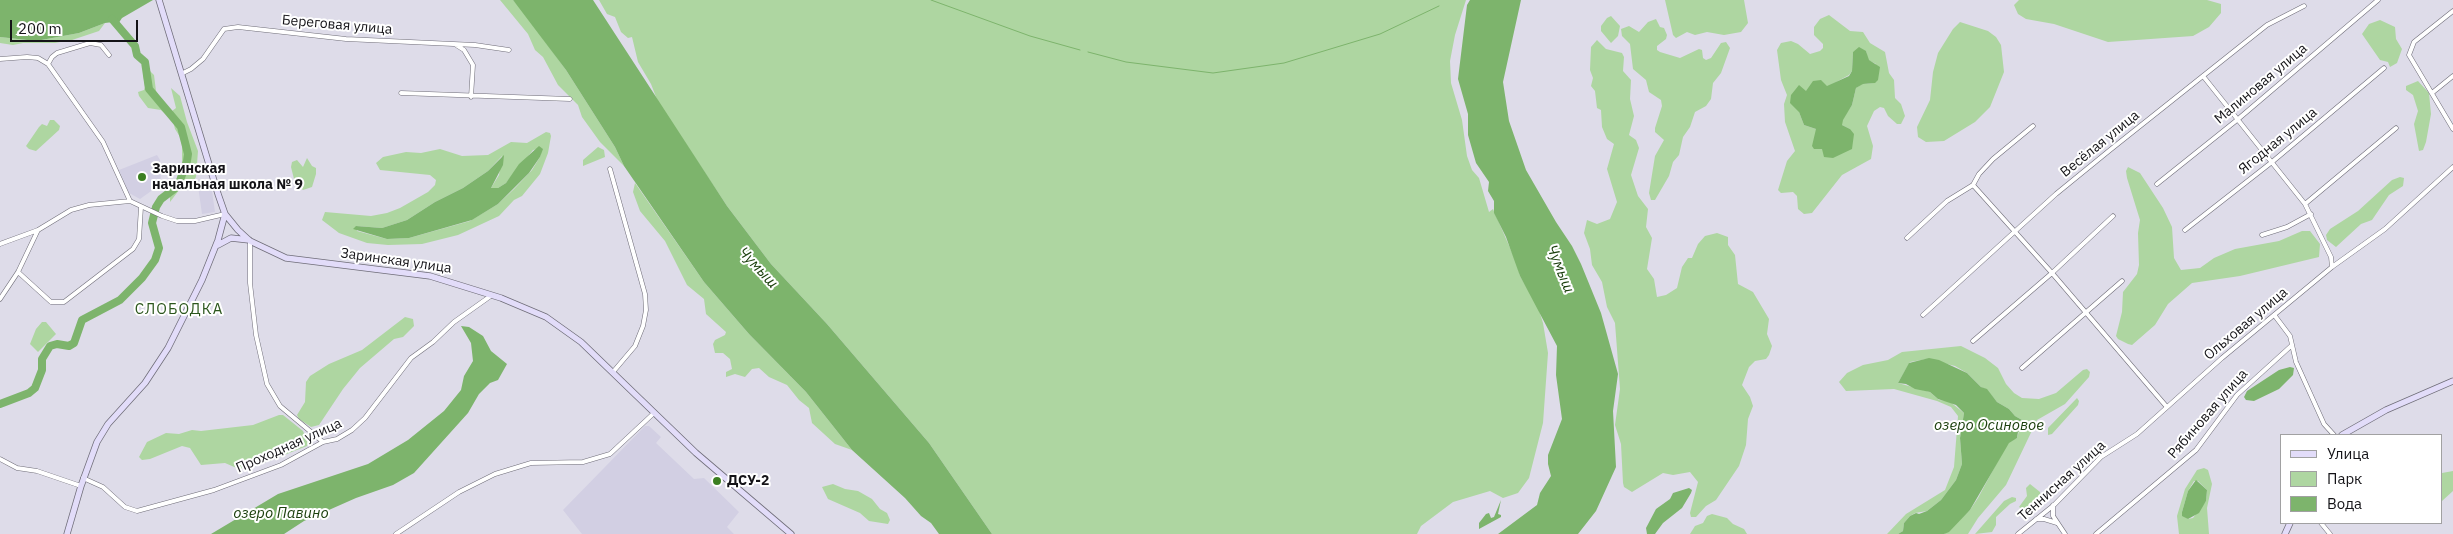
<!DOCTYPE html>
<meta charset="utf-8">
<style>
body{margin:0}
#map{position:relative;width:2453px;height:534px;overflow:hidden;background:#dedce9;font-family:"IBM Plex Sans",sans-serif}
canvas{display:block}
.legend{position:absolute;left:2280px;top:434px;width:162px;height:90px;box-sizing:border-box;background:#fff;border:1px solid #a1a1a2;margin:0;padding:6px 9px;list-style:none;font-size:15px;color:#141317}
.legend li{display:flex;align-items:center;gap:10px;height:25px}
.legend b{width:25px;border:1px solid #a1a1a2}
.scale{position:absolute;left:10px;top:20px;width:128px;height:22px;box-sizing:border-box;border:2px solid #141317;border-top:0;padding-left:6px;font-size:15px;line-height:18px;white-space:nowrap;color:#141317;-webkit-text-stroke:4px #fff;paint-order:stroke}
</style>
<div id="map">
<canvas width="2453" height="534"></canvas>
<ul class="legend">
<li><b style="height:6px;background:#e2dcf9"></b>Улица</li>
<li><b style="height:14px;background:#aed6a1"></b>Парк</li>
<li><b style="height:14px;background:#7db46c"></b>Вода</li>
</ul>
<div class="scale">200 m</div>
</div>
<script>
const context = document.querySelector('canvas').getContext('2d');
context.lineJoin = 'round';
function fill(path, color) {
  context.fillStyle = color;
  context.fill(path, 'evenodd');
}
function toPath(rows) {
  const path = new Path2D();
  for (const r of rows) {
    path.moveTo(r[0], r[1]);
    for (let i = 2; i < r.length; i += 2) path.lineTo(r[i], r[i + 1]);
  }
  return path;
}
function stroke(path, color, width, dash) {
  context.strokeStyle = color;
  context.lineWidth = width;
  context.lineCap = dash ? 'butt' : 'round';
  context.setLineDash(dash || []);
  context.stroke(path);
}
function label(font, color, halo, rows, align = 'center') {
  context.font = font + ' "IBM Plex Sans",sans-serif';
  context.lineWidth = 4;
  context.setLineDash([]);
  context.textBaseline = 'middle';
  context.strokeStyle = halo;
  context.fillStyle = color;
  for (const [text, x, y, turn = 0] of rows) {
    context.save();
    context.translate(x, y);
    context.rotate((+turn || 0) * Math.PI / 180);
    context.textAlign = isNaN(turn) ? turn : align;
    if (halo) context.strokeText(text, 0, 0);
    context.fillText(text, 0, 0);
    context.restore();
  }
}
fill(toPath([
 [157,155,160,160,161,184,140,199,129,193,119,170],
 [211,184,215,212,202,214,198,186],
 [645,426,649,426,661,437,656,443,694,479,704,478,739,512,727,527,734,534,582,534,563,510]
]), '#d2cfe3');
fill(toPath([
 [500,0,513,0,520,7,566,70,615,147,624,166,600,142,582,117,578,105,558,85,543,57,535,50,528,34],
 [599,0,1466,0,1455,35,1450,61,1451,83,1462,120,1467,156,1472,170,1479,178,1489,212,1493,209,1517,264,1520,276,1538,307,1543,323,1548,353,1543,423,1529,478,1518,493,1503,498,1490,491,1453,502,1421,526,1417,534,992,534,929,443,827,324,771,264,727,206,658,102,651,84,638,62,632,37,628,38,621,32,615,17,607,14],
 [1665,0,1744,0,1748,23,1741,32,1724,35,1707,32,1695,35,1687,32,1676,38,1673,35],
 [2019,0,2207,0,2221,4,2221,13,2209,27,2193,36,2108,42,2054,24,2026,19,2018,14,2014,5],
 [1829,15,1850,31,1863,32,1870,43,1885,52,1889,73,1894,80,1895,98,1901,104,1905,116,1901,124,1897,124,1888,116,1884,108,1880,107,1874,111,1867,126,1873,146,1871,159,1842,175,1812,213,1804,214,1798,209,1797,196,1793,192,1781,193,1778,190,1787,161,1795,151,1785,122,1784,104,1787,95,1781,80,1777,50,1781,43,1791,41,1798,44,1810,54,1820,51,1823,48,1823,44,1814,35,1814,27,1820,19],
 [1866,51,1868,60,1876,64,1874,83,1862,84,1856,88,1852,105,1842,120,1842,125,1850,129,1816,129,1804,125,1799,112,1806,92,1827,87,1849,75,1852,71,1853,52],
 [1611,16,1620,26,1618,36,1611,43,1601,31,1601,26,1607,18],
 [1656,19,1660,27,1664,28,1667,35,1666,39,1657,46,1657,50,1660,52,1680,58,1699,49,1702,50,1703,58,1706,60,1711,58,1721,43,1726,42,1730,48,1721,73,1713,83,1711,99,1706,106,1695,112,1690,127,1683,137,1679,155,1673,162,1669,176,1655,200,1651,200,1649,193,1655,156,1664,140,1655,132,1655,128,1662,106,1661,100,1649,92,1646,80,1633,69,1630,44,1622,36,1621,29,1629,26,1639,32,1648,22],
 [2380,20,2395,27,2396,39,2402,49,2397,63,2390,67,2388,62,2380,60,2362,34,2369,24],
 [1960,22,1988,31,1996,37,2001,45,2004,72,1990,107,1975,122,1944,141,1926,142,1918,137,1917,127,1930,100,1933,72,1938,53,1953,29],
 [105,23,99,31,72,40,55,43,23,43,13,45,0,43,0,37,36,41,79,33],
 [1597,40,1606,49,1622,53,1624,57,1623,71,1631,80,1630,99,1634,116,1629,135,1636,140,1639,148,1631,175,1638,196,1648,209,1646,227,1652,238,1647,269,1654,279,1657,297,1666,295,1677,288,1682,267,1688,258,1692,258,1698,244,1705,236,1717,233,1728,237,1728,245,1735,255,1738,284,1753,292,1769,319,1767,334,1772,346,1769,355,1766,359,1755,361,1749,367,1742,385,1750,397,1753,406,1748,419,1746,445,1739,466,1716,500,1706,506,1696,517,1691,517,1690,513,1698,482,1690,472,1673,475,1663,473,1632,492,1624,487,1623,483,1621,444,1615,425,1620,389,1615,323,1607,307,1602,282,1592,265,1590,249,1584,233,1587,220,1597,224,1610,219,1617,202,1607,169,1614,144,1607,139,1602,127,1601,110,1597,108,1595,91,1591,86,1593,78,1590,70,1591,47],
 [147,68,154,75,156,91,168,110,172,111,176,108,171,88,180,96,187,122,198,151,196,177,194,180,186,181,170,202,170,192,178,180,182,170,182,140,175,129,173,121,161,110,148,108,139,96,138,92,144,90,145,87,143,74],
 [2418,81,2429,93,2431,114,2426,142,2423,150,2419,151,2414,124,2418,111,2413,95,2406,90,2406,86],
 [50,120,54,120,60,126,59,130,36,151,29,149,26,146,39,127,42,124,47,126],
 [546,132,550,133,551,136,548,153,540,174,522,196,514,200,499,216,458,235,422,244,388,245,367,243,339,233,322,220,325,212,371,216,387,213,400,208,428,192,435,185,436,180,430,175,380,170,376,163,383,157,406,152,421,153,440,149,462,156,488,155,511,142,527,143],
 [542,148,540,157,532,170,514,189,498,204,470,221,409,238,387,239,357,231,356,226,382,228,407,220,435,202,463,188,488,171,502,156,499,175,491,188,498,188,506,183,533,150],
 [598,147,604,150,605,157,583,166,583,160],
 [307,158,312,166,316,168,316,174,312,187,303,190,295,183,291,167,292,162,297,160,303,167],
 [2128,167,2140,173,2163,208,2172,227,2174,258,2181,270,2200,268,2214,258,2235,249,2279,241,2302,231,2310,231,2320,244,2319,257,2240,276,2192,283,2168,304,2155,325,2132,345,2128,344,2118,339,2116,336,2122,312,2123,292,2137,274,2139,265,2138,233,2140,220,2127,178,2126,171],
 [2400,177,2404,178,2403,186,2389,195,2372,220,2361,224,2336,247,2327,240,2326,235,2330,229,2358,211,2392,180],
 [635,183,704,282,749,334,806,392,852,450,835,444,812,423,809,408,799,400,787,385,769,377,759,368,752,369,745,377,735,374,726,377,726,372,732,369,730,359,723,353,715,353,713,344,715,340,725,335,726,332,706,314,704,299,687,285,665,241,640,211,633,192],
 [405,317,413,319,414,326,403,337,394,339,360,368,343,389,319,425,311,427,299,419,297,415,305,402,306,382,310,376,329,364,362,350],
 [42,322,46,322,56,334,38,352,30,344,36,329],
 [1961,346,1985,358,1998,368,2006,384,2014,393,2022,398,2039,399,2056,393,2083,370,2087,369,2090,372,2089,377,2065,404,2037,420,2006,485,1978,518,1968,534,1944,534,1970,510,1978,498,2006,446,2010,441,2017,438,2022,420,2015,416,2009,409,1997,402,1987,390,1981,387,1967,373,1955,366,1927,359,1910,362,1898,383,1930,392,1939,400,1949,401,1964,413,1960,438,1962,464,1956,480,1941,500,1927,511,1915,513,1910,516,1904,523,1903,531,1898,534,1887,534,1906,514,1945,490,1954,467,1958,416,1951,407,1937,401,1894,389,1846,391,1839,382,1847,373,1863,365,1888,360,1902,352],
 [2077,398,2079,401,2078,405,2052,434,2048,435,2048,428],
 [279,415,283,415,303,431,308,443,307,446,256,466,239,469,225,463,201,465,190,448,182,446,150,459,142,460,139,457,147,442,166,433,179,434,192,430,201,431,253,425],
 [2204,468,2208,470,2212,484,2207,508,2209,534,2179,534,2177,516,2185,489,2197,470],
 [2194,481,2198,481,2207,490,2206,501,2193,518,2188,519,2182,512,2188,491],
 [2453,471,2453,491,2442,501,2442,473],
 [833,484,845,489,858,491,872,499,880,509,887,513,890,520,888,524,869,521,860,513,828,499,822,487],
 [2030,484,2040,492,2041,500,2022,509,2019,507,2027,496,2026,488],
 [2012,497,2016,498,2016,501,2010,504,1996,517,1996,525,1992,532,1975,534,2004,501],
 [1712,514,1727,518,1733,524,1744,529,1747,534,1690,534,1695,526,1703,523,1707,516]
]), '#aed6a1');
fill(toPath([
 [0,0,153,0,122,18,118,24,113,22,105,23,79,33,36,41,0,37],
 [513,0,593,0,727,206,771,264,827,324,929,443,992,534,939,534,931,523,921,516,905,498,852,450,806,392,749,334,704,282,624,166,615,147,566,70],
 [1470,0,1521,0,1503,82,1509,121,1526,170,1556,222,1572,246,1581,264,1601,313,1618,374,1613,411,1616,467,1596,511,1578,534,1498,534,1537,505,1540,493,1551,476,1548,464,1548,455,1562,419,1556,375,1557,346,1520,276,1506,237,1494,213,1494,201,1488,191,1489,182,1476,163,1468,135,1468,114,1458,79,1467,5],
 [1859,47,1866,51,1869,60,1880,67,1878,80,1875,83,1863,84,1856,88,1852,105,1843,120,1842,125,1850,129,1854,134,1852,149,1833,158,1824,157,1822,149,1814,149,1812,146,1816,129,1804,125,1799,112,1790,103,1791,95,1799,85,1806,91,1813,81,1821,80,1827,86,1849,76,1852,71,1853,52],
 [539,146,543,149,540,157,529,173,498,204,472,220,409,238,387,239,353,229,356,226,382,228,407,220,435,202,463,188,488,171,504,155,503,165,491,188,498,188,506,183,519,164],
 [461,326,469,327,483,336,491,351,507,364,498,380,490,383,479,394,468,413,414,473,393,485,356,498,304,521,284,534,211,534,278,494,368,464,408,440,444,411,461,390,464,376,473,361,471,343],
 [1929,358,1939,360,1967,373,1981,387,1987,389,1997,402,2009,409,2015,416,2022,420,2024,428,2018,432,2017,438,2009,443,1970,510,1949,532,1944,534,1898,534,1903,531,1904,523,1910,516,1916,513,1919,514,1927,511,1941,500,1956,480,1962,464,1960,438,1964,413,1956,405,1938,399,1930,392,1915,389,1906,384,1898,383,1909,363],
 [2290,367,2294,368,2293,375,2279,389,2254,401,2246,400,2244,397,2247,391,2279,370],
 [2196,480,2207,490,2206,501,2199,513,2188,519,2182,516,2182,512,2188,491],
 [1689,488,1692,490,1691,493,1682,508,1663,523,1655,534,1647,534,1646,528,1656,509,1670,499,1673,493],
 [1501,500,1498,514,1501,515,1501,517,1479,529,1479,523,1486,514,1489,513,1491,518,1494,517]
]), '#7db46c');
stroke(toPath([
 [931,0,1030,36,1080,50],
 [1088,52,1126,62,1213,73,1284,63,1380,34,1439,6]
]), '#7db46c', 1);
stroke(toPath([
 [0,404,29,393,35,388,42,370,42,359,50,346,57,344,69,346,74,343,82,320,120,300,142,278,155,260,159,248,152,223,156,207,161,199,178,186,187,161,188,154,181,127,149,89,145,62,137,55,135,46,112,19]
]), '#7db46c', 8);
const street = toPath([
 [2453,11,2414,42,2409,55,2453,129],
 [456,45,464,50,473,65,471,97],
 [0,59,27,57,38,58,48,64,103,142,130,201],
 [48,64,52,57,57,53,90,43,101,45,109,55],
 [183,73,191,69,203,59,224,29,238,27,346,39,475,45,509,50],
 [401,93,570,99],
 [2432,93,2453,76],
 [610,169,645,294,646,310,643,326,635,346,613,372],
 [2157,184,2237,120,2378,0],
 [1973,185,2052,273,2166,406],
 [2305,204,2396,128],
 [2185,230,2272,162,2384,68],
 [2262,235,2287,227,2311,214],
 [1907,238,1947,201,1973,185,1979,174,1993,159,2033,126],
 [250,241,250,283,256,335,267,384,280,406,323,442],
 [0,244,38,230],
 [2332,267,2385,229,2453,167],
 [18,272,51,302,64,302,133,249,139,239,141,207],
 [0,299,18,272,38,230,71,210,89,205,130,201,162,216,177,221,195,221,225,214],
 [1923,315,2056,194,2110,150,2267,25,2304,6],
 [2275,316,2290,336,2296,362,2324,424,2334,435],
 [1973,341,2052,273,2113,216],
 [2022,368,2122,281],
 [0,459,17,468,37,471,81,486],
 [83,478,103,487,125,507,137,511,214,490,281,465,323,442,337,439,352,430,365,418,411,358,433,342,454,322,492,295],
 [2053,505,2053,516,2065,534],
 [2036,519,2044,519,2057,523],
 [2321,523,2330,534],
 [396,534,459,492,495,474,531,463,583,462,610,454,654,413],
 [2018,534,2054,505,2101,457,2137,434,2222,358,2332,267,2331,257,2305,204,2203,76],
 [2096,534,2196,450,2237,395,2291,346]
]);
const secondary = toPath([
 [159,0,218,194,225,214,238,230,250,241,286,258,430,276,501,298,546,317,581,342,696,453,791,534],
 [218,245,231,238,249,240],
 [2342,435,2386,410,2453,381],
 [67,534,81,486,97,442,108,424,145,383,168,348,202,280,218,240,225,214],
 [2285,534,2290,523]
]);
stroke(street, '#6f6d78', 5);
stroke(secondary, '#6f6d78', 7);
stroke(street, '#fff', 4);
stroke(secondary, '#e2dcf9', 5.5);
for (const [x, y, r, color] of [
 [142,177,5,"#3b7f21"],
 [717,481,5,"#3b7f21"]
]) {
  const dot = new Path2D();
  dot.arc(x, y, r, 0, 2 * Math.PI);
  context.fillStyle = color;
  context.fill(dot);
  stroke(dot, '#fff', 2);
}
label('14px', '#141317', '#fff', [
 ["Береговая улица",337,25,5],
 ["Малиновая улица",2261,84,-40],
 ["Ягодная улица",2278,141,-39],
 ["Весёлая улица",2100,144,-39],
 ["Заринская улица",396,261,8],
 ["Ольховая улица",2246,324,-40],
 ["Рябиновая улица",2208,414,-49],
 ["Проходная улица",289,446,-24],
 ["Теннисная улица",2062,481,-42]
]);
label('bold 14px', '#141317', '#fff', [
 ["Заринская",152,169],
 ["начальная школа № 9",152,185],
 ["ДСУ-2",727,481]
], 'left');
label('italic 15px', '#1c400e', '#fff', [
 ["Чумыш",758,268,47],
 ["Чумыш",1560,269,68],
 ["озеро Осиновое",1989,426],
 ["озеро Павино",281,514]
]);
context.letterSpacing = '1px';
label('15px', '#2c571d', '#fff', [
 ["СЛОБОДКА",179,310]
]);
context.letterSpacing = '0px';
</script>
